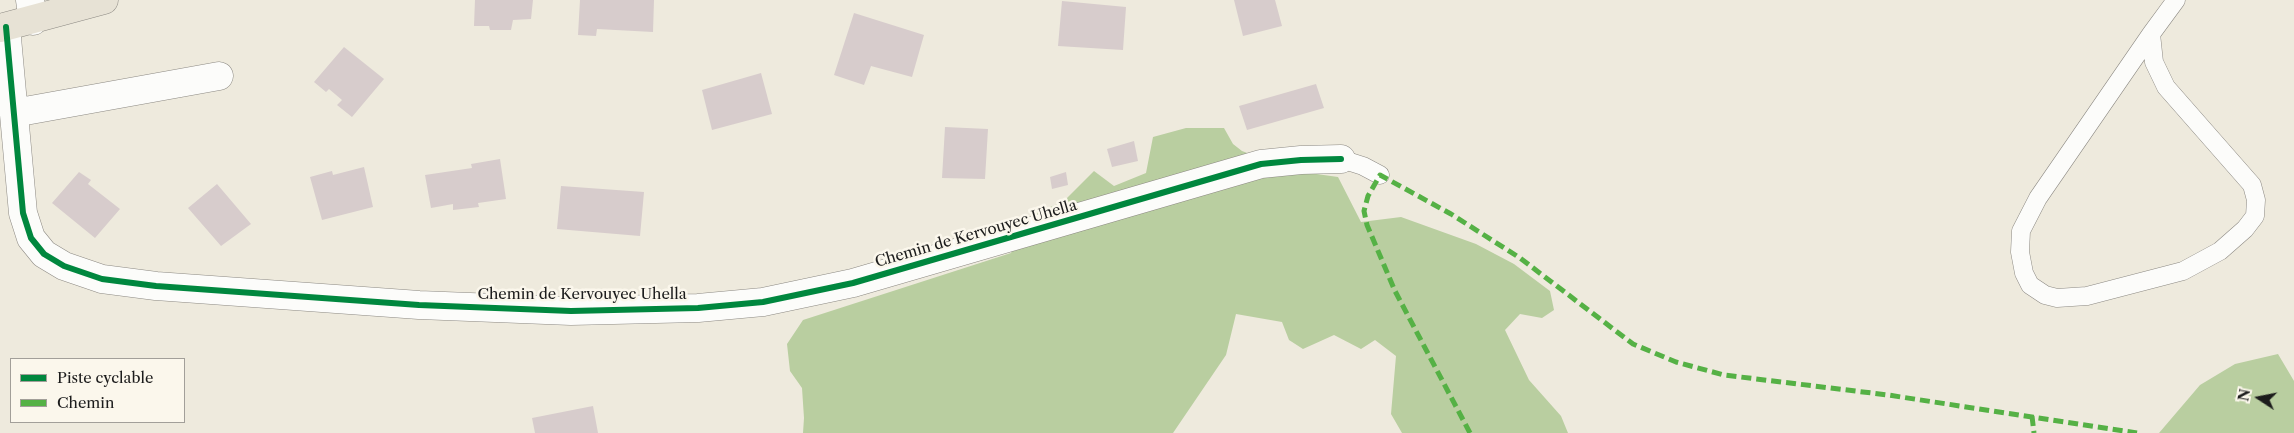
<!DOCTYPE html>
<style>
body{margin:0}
#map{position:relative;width:2294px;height:433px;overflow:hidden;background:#eeeadd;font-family:"Libre Caslon Text",serif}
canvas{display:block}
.legend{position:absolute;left:10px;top:358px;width:175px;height:65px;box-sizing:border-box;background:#fbf7ec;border:1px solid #a29f99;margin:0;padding:6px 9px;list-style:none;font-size:15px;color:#1c1c1c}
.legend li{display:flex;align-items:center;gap:10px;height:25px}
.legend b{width:25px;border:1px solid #a29f99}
.north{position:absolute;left:2234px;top:373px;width:50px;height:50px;-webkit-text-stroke:4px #fbf7ec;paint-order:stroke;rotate:281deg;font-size:14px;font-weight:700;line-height:20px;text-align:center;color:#1c1c1c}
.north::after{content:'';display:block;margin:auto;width:18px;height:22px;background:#1c1c1c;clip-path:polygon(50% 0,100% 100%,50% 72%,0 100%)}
</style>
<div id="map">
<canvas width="2294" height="433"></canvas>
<ul class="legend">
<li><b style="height:6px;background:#00873e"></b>Piste cyclable</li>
<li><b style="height:6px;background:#55b145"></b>Chemin</li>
</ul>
<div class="north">N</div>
</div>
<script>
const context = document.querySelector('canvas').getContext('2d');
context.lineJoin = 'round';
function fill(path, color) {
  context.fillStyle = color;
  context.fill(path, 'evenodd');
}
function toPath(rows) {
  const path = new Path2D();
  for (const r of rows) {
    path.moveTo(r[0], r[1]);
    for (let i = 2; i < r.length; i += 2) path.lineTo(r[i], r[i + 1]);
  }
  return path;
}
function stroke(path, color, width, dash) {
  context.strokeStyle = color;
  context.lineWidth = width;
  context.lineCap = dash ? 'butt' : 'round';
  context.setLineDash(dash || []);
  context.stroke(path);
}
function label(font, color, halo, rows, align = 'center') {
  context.font = font + ' "Libre Caslon Text",serif';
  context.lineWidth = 5;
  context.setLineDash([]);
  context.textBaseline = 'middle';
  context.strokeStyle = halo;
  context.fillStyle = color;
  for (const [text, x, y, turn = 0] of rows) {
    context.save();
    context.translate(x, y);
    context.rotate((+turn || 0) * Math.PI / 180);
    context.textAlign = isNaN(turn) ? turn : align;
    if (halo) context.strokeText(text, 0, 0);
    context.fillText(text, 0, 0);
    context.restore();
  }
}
fill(toPath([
 [1186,128,1224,128,1233,144,1242,151,1263,159,1281,169,1338,177,1361,222,1401,217,1476,244,1514,264,1550,291,1554,310,1542,318,1520,314,1505,330,1529,380,1561,416,1568,433,1402,433,1391,414,1396,356,1375,340,1361,349,1334,335,1303,349,1289,340,1282,322,1236,314,1226,355,1173,433,803,433,804,418,802,388,790,371,787,344,803,320,1011,253,1021,220,1064,201,1094,171,1114,186,1146,173,1153,137],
 [2278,354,2294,381,2294,433,2159,433,2200,385,2235,364]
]), '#b9cea0');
fill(toPath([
 [475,0,533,0,531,19,513,20,511,30,490,30,489,26,474,26],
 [580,0,654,0,653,32,597,29,596,36,578,35],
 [1234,0,1275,0,1282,26,1243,36],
 [1062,1,1126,7,1123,50,1058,46],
 [854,13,924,35,912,77,871,66,864,85,834,75],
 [344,47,384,79,352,117,337,105,342,100,329,89,326,92,314,82],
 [761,73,772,114,712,130,702,90],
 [1316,84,1324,108,1247,130,1239,106],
 [945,127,988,129,985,179,942,178],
 [1134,141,1138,161,1112,167,1107,149],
 [500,159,506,199,478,203,479,207,453,210,453,204,431,208,425,175,472,168,471,164],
 [364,167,373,207,322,220,310,177,332,171,333,175],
 [79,172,91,180,88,184,120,209,95,238,52,203],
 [1066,172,1068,185,1052,189,1050,177],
 [217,184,251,224,221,246,188,208],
 [561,186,644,192,640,236,557,229],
 [593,406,598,433,535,433,532,418]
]), '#d7cccc');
const service = toPath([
 [2151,34,2154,62,2166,87,2252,185,2256,200,2255,216,2245,229,2220,251,2183,271,2087,296,2057,298,2045,295,2030,285,2024,273,2020,252,2021,231,2038,198,2151,34,2176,0],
 [1341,159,1363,166,1380,175]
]);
const minor = toPath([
 [30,0,33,21],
 [6,27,23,213,31,238,44,254,64,266,102,279,156,286,419,305,571,311,698,308,763,302,853,283,1261,164,1301,160,1341,159],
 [14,113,219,76]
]);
const primary = toPath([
 [0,28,104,0]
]);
stroke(service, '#8c8983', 19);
stroke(minor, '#8c8983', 29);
stroke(primary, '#8c8983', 29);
stroke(service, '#fcfcfa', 18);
stroke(minor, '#fcfcfa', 28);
stroke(primary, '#e7e2d5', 28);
stroke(toPath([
 [2032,416,2034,433],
 [1470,433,1395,291,1367,225,1364,211,1368,196,1380,175,1451,214,1520,258,1633,344,1676,362,1724,375,1888,395,2137,433]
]), '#55b145', 5, [10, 5]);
stroke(toPath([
 [6,27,23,213,31,238,44,254,64,266,102,279,156,286,419,305,571,311,698,308,763,302,853,283,1261,164,1301,160,1341,159]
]), '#00873e', 6);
label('15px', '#1c1c1c', '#fbf7ec', [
 ["Chemin de Kervouyec Uhella",976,234,-16],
 ["Chemin de Kervouyec Uhella",582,295]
]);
</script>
